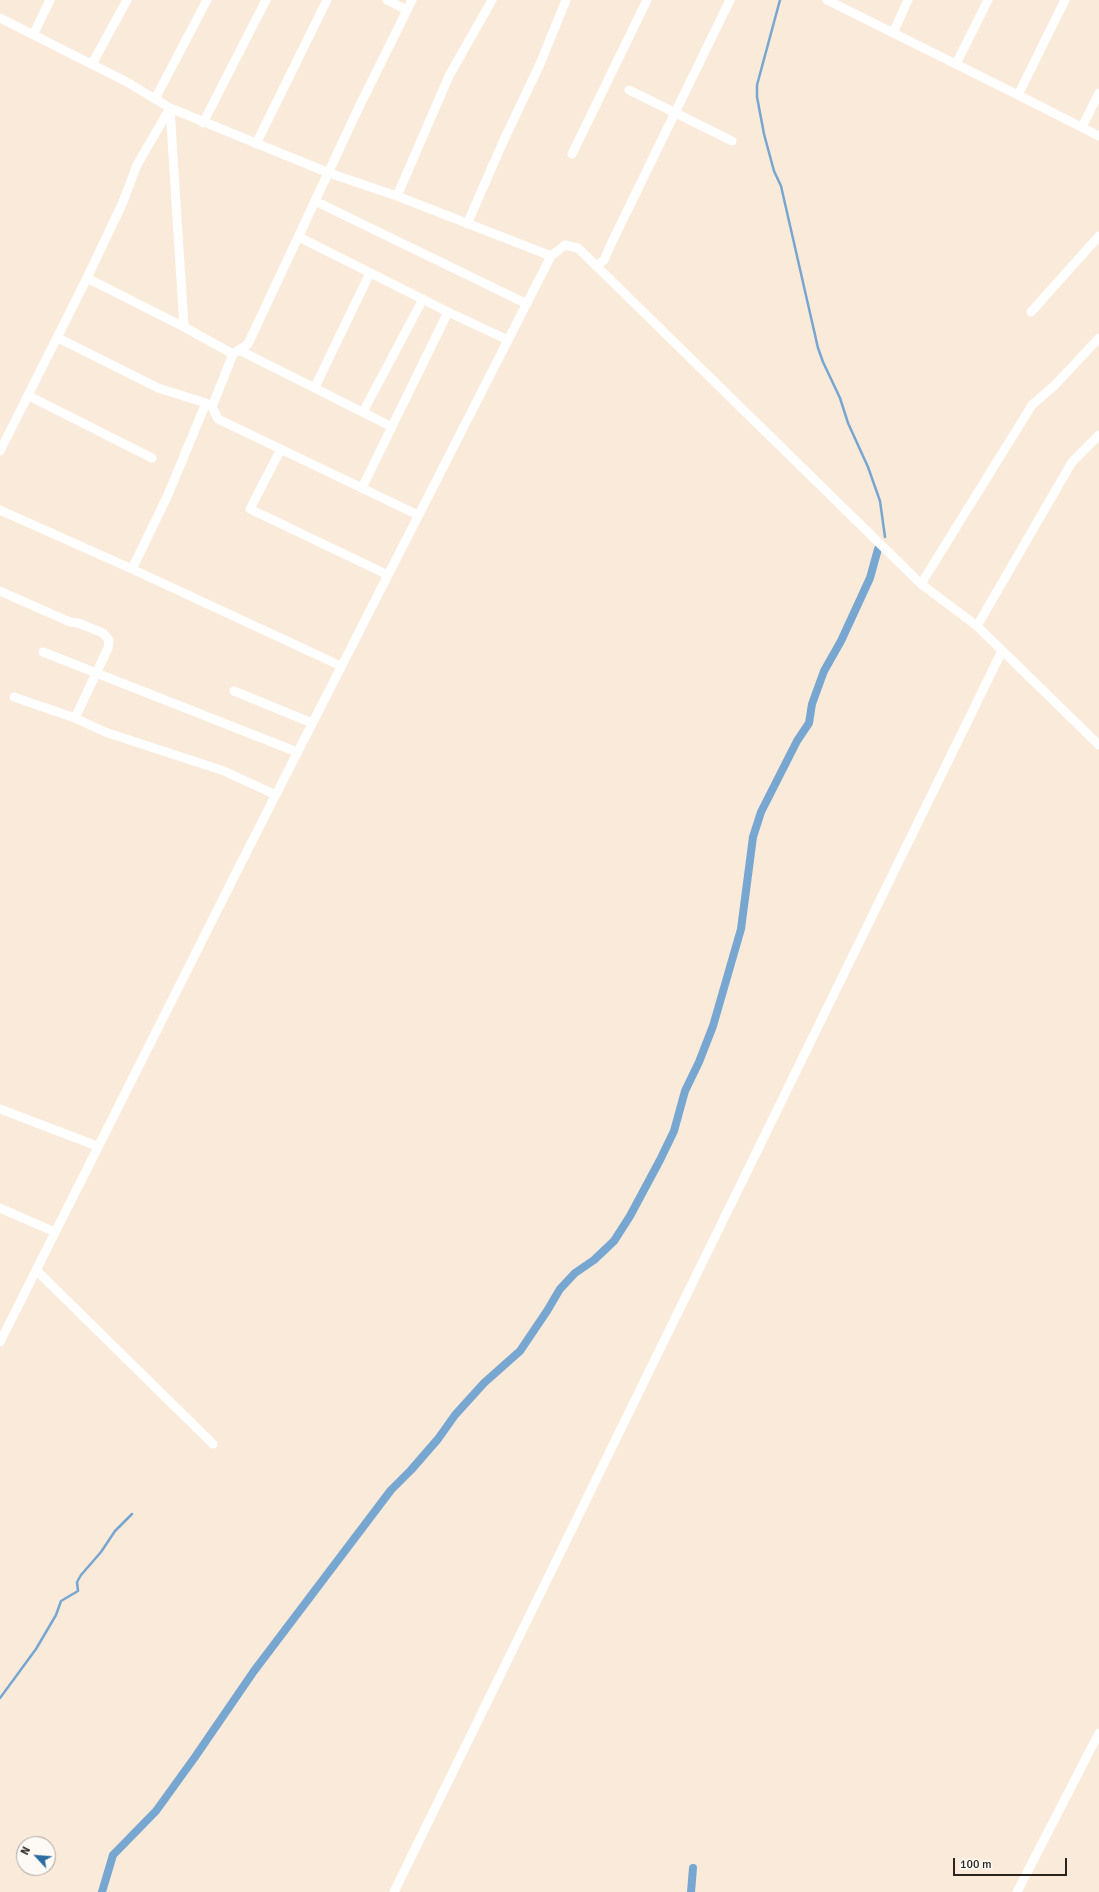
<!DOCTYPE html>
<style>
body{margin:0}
#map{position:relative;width:1099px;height:1892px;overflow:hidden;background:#faeada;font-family:Signika,sans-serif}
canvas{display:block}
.north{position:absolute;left:16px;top:1836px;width:40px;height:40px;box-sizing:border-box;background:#fdfaf6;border:1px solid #a9a4a0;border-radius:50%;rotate:296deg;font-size:11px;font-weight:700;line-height:16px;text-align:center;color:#2a241e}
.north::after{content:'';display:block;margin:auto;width:14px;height:18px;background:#2a6ba1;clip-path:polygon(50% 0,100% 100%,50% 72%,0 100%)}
.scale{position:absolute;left:953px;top:1858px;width:114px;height:18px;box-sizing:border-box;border:2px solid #2a241e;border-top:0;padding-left:5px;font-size:12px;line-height:14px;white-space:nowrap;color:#2a241e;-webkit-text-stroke:3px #fdfaf6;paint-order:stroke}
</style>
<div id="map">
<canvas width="1099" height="1892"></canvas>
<div class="north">N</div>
<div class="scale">100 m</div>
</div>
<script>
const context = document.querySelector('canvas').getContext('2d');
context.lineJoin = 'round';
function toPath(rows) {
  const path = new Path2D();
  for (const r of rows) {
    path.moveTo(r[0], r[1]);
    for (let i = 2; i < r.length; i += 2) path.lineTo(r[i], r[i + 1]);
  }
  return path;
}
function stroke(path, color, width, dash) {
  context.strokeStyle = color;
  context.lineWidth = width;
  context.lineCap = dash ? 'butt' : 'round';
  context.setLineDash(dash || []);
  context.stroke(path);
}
stroke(toPath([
 [780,0,757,85,757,97,764,134,774,171,781,186,818,348,823,362,840,398,848,423,868,467,880,501,885,537],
 [0,1698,36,1649,56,1615,61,1601,78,1591,77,1582,81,1575,101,1552,115,1531,132,1514]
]), '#77a6d1', 2.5);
stroke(toPath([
 [102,1892,113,1855,156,1811,195,1757,254,1671,391,1490,411,1470,438,1439,455,1415,484,1383,520,1351,547,1311,560,1289,575,1273,594,1260,614,1241,630,1216,660,1160,674,1131,685,1091,699,1062,713,1026,741,929,753,837,761,812,797,741,809,723,812,704,824,671,841,641,870,578,878,549],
 [691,1892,693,1868]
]), '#77a6d1', 8);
stroke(toPath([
 [387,0,407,10],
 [827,0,1018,95],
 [1065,0,1018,95,1099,136],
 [0,18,127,82,170,108,329,173,397,196,551,256,565,245,578,248,921,584,977,626,1099,745],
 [893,33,908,0],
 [33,35,50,0],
 [92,64,127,0],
 [956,64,988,0],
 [629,90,732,141],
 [155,99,207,0],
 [170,108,184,327,233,354,212,407,218,419,418,515],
 [203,123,266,0],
 [1082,127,1099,93],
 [256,144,327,0],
 [572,154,647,0],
 [397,196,449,76,492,0],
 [315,201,527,304],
 [467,224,503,142,540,64,566,0],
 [299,237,448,312,362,488],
 [597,266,604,260,611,244,730,0],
 [87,278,184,327],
 [448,312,508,340],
 [1031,312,1099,236],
 [58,338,158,388,206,403,167,497,132,569],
 [239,350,392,427],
 [233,354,248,344,359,107,412,0],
 [315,387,370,273],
 [29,396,152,458],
 [363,412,423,299],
 [281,449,250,509,388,575],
 [0,451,87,278,123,202,137,165,170,108],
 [0,510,132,569,341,666],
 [921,584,1032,405,1055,385,1099,338],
 [0,591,70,622,78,623,103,633,109,640,108,648,75,718],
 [977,626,1072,462,1099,435],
 [43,652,297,752],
 [234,691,312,723],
 [14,697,75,718,105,732,224,771,276,795],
 [0,1109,97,1146],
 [0,1208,55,1232],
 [37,1271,213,1444],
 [0,1342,242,861,551,256],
 [394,1892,1002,651],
 [1017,1892,1099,1733]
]), '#fff', 9);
</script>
